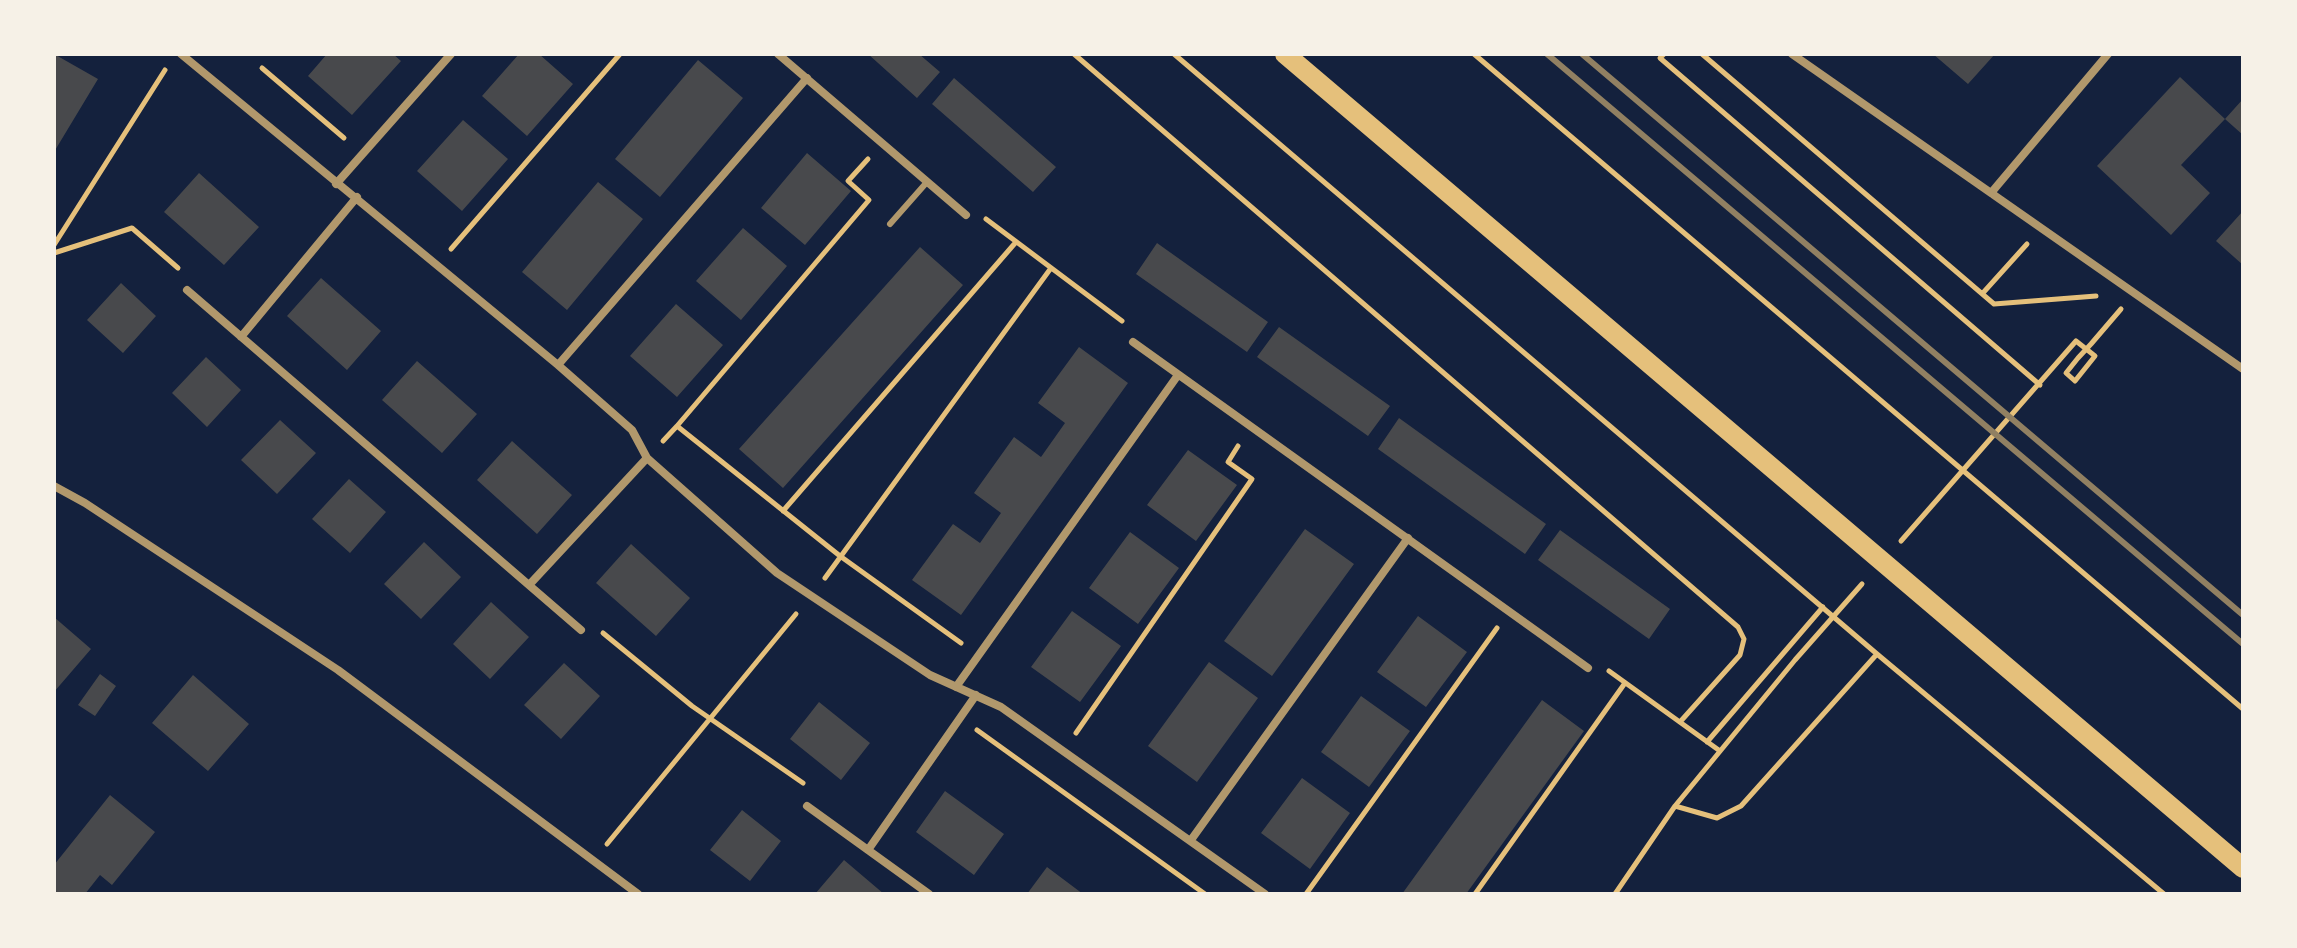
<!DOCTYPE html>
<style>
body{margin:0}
#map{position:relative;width:2297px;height:948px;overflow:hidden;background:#14213d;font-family:"Roboto Serif",serif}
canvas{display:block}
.frame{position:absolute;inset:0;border:56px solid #f6f1e7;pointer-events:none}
</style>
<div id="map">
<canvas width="2297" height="948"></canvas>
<div class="frame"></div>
</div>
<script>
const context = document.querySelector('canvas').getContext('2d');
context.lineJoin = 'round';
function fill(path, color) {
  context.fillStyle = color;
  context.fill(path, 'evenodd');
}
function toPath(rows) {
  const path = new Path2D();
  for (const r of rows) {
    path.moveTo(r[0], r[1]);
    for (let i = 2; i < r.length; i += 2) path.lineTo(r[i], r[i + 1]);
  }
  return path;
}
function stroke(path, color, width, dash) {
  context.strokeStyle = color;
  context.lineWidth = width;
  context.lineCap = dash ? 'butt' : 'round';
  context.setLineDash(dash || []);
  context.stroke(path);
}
fill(toPath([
 [54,54,98,79,54,152],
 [327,54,393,54,401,61,352,115,308,76],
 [519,54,539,54,573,84,527,136,482,96],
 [868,54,919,54,940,72,917,98],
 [1933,54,1995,54,1968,84],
 [698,60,743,98,660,197,615,159],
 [2180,77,2225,119,2181,165,2210,193,2171,235,2097,166],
 [954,78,1056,167,1033,192,932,104],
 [2243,99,2243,135,2225,119],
 [463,120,508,159,462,211,417,171],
 [807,153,851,191,805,245,761,208],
 [199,173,259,227,224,265,164,212],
 [598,182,643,219,567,310,522,272],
 [2243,211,2243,265,2216,241],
 [743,228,787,266,741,320,696,281],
 [1157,243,1268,322,1247,352,1136,274],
 [920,247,963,285,783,488,739,449],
 [321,278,381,331,347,370,287,316],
 [121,283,156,316,123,353,87,320],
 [676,304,723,345,677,397,630,356],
 [1279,327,1390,406,1368,436,1257,357],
 [1079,347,1128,383,961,615,912,580,953,524,980,543,1001,513,974,493,1014,437,1041,457,1065,423,1038,403],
 [206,357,241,390,207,427,172,393],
 [417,361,477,414,442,453,382,400],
 [1399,418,1546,524,1525,554,1378,449],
 [280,420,316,453,277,494,241,460],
 [512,441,572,495,537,534,477,480],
 [1188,450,1237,485,1196,541,1147,505],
 [349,479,386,512,350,553,312,519],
 [1305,529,1354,564,1272,676,1224,641],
 [1560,530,1670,609,1649,639,1538,560],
 [1130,532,1179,568,1138,624,1089,588],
 [424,542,461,577,421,619,384,584],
 [631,544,690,598,656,636,596,583],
 [491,602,529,637,490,679,453,644],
 [1072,611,1121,646,1080,702,1031,667],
 [1418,616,1467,652,1426,707,1377,672],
 [54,617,91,649,54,692],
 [1209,662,1258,698,1197,782,1148,746],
 [564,663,600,696,561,739,524,705],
 [100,674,116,686,95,716,78,705],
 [193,675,249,724,208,771,152,723],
 [1361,696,1410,731,1369,787,1321,752],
 [1542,700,1584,731,1466,894,1402,894],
 [819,702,870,743,841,780,790,739],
 [1302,778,1350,813,1310,869,1261,833],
 [945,791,1004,834,974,875,916,832],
 [110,795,155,832,112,885,100,875,85,894,54,894,54,865],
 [742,810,781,841,750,881,710,850],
 [844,860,884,894,815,894],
 [1047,867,1083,894,1027,894]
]), '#48494c');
stroke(toPath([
 [1074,54,1738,627,1744,639,1740,655,1680,722],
 [1174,54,1877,654,2164,894],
 [1474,54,2243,709],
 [1664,54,1660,58,2040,385],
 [1702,54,1994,304,2096,296],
 [262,68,344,138],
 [986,219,1122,321],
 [54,245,165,70],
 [451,249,620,54],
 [54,253,132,228,178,268],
 [1982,294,2027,244],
 [677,426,869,200,848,181,868,159],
 [663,441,677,426,840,556,961,643],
 [783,511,1016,242],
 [1901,541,2076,341,2095,356,2075,381,2066,373,2078,358,2091,344,2121,309],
 [825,578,1051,268],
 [603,633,692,706,803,783],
 [1609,671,1720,751],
 [977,730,1205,894],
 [1076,733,1252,479,1228,462,1238,446],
 [1707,742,1823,607],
 [1675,806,1717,818,1741,806,1877,654],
 [607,844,796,614],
 [1306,894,1497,628],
 [1475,894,1625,683],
 [1615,894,1675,806,1795,660,1862,584]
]), '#e5c07b', 5);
stroke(toPath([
 [890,224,927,182]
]), '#b1986c', 6);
stroke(toPath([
 [181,54,558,365,632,430,647,458,777,573,930,675,1001,707,1265,894],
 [778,54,966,215],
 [1792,54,2243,369],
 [336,184,451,54],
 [1991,193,2108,54],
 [187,290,581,630],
 [241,337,357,197],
 [1133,342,1588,668],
 [558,365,807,78],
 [54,486,85,503,338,670,638,894],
 [530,584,647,458],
 [956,687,1178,375],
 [807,806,929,894],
 [1191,840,1408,538],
 [868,850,976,695]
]), '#b1986c', 8);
stroke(toPath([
 [1285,54,2243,868]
]), '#e5c07b', 20);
stroke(toPath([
 [1547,54,2243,644],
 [1582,54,2243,615]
]), '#918062', 6);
</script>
